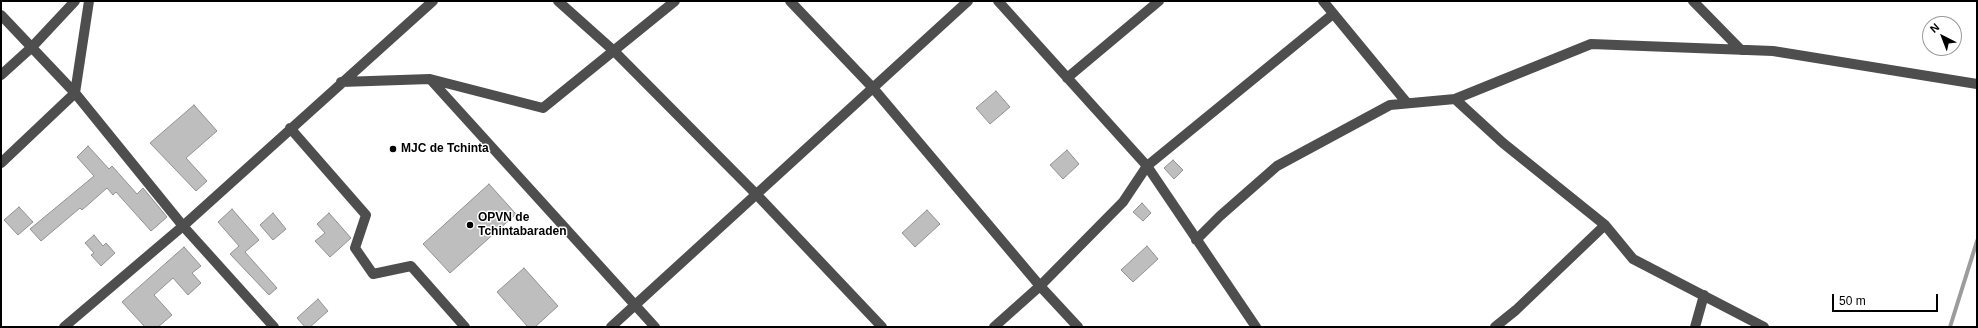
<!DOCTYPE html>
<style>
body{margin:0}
#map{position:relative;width:1978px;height:328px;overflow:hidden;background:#fff;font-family:Helvetica,sans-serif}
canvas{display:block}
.frame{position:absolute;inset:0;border:2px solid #000;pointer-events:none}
.north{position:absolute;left:1922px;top:16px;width:40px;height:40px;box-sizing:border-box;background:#fff;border:1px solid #999;border-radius:50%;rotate:318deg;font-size:11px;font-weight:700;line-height:16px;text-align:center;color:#000}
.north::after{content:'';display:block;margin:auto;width:14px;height:18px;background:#000;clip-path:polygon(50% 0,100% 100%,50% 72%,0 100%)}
.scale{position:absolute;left:1832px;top:294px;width:106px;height:18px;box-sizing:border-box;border:2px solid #000;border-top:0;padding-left:5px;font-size:12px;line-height:14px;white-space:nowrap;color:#000;-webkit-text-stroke:3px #fff;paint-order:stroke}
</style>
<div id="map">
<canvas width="1978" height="328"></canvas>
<div class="frame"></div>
<div class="north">N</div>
<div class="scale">50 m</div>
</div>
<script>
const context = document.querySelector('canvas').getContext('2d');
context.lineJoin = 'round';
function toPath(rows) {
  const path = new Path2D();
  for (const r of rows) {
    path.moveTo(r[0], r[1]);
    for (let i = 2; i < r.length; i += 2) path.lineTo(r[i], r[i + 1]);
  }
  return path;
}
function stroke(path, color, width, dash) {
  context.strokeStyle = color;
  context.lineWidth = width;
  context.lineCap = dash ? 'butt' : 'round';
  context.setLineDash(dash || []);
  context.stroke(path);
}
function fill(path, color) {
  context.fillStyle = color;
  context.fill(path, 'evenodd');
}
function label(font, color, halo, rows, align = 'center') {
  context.font = font + ' Helvetica,sans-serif';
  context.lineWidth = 3;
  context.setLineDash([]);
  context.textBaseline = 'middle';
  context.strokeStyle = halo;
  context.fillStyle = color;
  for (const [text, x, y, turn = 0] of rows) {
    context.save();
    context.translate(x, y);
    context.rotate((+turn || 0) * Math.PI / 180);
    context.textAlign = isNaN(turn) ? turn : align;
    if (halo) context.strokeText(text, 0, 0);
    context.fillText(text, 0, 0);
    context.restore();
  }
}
stroke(toPath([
 [1950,327,1977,241]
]), '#9c9c9c', 4);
const building = toPath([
 [996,91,1010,107,990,124,976,108,996,91],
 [194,105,217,131,186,158,207,181,196,191,150,143,194,105],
 [88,146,109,169,112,166,137,194,143,188,167,217,151,231,116,192,113,195,107,188,82,210,80,208,41,241,30,229,94,176,77,157,88,146],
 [1067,150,1079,164,1063,179,1050,165,1067,150],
 [1173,160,1183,170,1174,179,1164,168,1173,160],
 [489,184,516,214,450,273,423,244,489,184],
 [1142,203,1151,213,1143,221,1133,212,1142,203],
 [19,207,33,222,18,235,4,220,19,207],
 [232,209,259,240,245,252,277,288,269,295,230,254,239,246,218,222,232,209],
 [927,210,940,224,915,247,902,233,927,210],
 [273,213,286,229,273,240,260,225,273,213],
 [329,213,351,238,330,257,315,241,325,233,317,224,329,213],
 [94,235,103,246,106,243,115,253,101,266,91,255,94,253,85,243,94,235],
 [1147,246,1158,259,1133,282,1121,270,1147,246],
 [184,247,201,266,192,273,201,283,188,295,173,278,154,295,172,315,158,327,145,327,122,302,184,247],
 [524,268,558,306,535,327,528,327,497,292,524,268],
 [318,299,328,311,310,327,305,327,297,318,318,299]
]);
fill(building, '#bebebe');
stroke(building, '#929292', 1);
stroke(toPath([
 [558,1,614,51,757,195,882,327],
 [790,1,873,88,1040,286,1078,327],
 [998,1,1147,166,1256,327],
 [1323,1,1407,103],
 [1693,1,1741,50],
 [1,15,75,93,183,226,274,327],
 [1,75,32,47,75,1],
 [1067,78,1159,1],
 [430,79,655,327],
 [341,82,430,79,543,108,675,1],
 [1455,99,1503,143,1605,225,1633,259,1764,327],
 [290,128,366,215,355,248,373,274,411,266,465,327],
 [1,163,75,93,89,1],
 [1196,240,1220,216,1277,166,1390,105,1455,99,1591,44,1773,51,1977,84],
 [64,327,183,226,433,1],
 [611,327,968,1],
 [994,327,1040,286,1123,202,1147,166,1333,14],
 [1495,327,1516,310,1605,225],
 [1695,327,1704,295]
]), '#4e4e4e', 10);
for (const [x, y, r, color] of [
 [393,149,4,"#000"],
 [470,225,4,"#000"]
]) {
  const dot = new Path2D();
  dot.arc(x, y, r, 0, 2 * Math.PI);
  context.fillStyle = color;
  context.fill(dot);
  stroke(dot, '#fff', 1.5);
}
label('bold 12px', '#000', '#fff', [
 ["MJC de Tchinta",401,149],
 ["OPVN de",478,218],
 ["Tchintabaraden",478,232]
], 'left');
</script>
